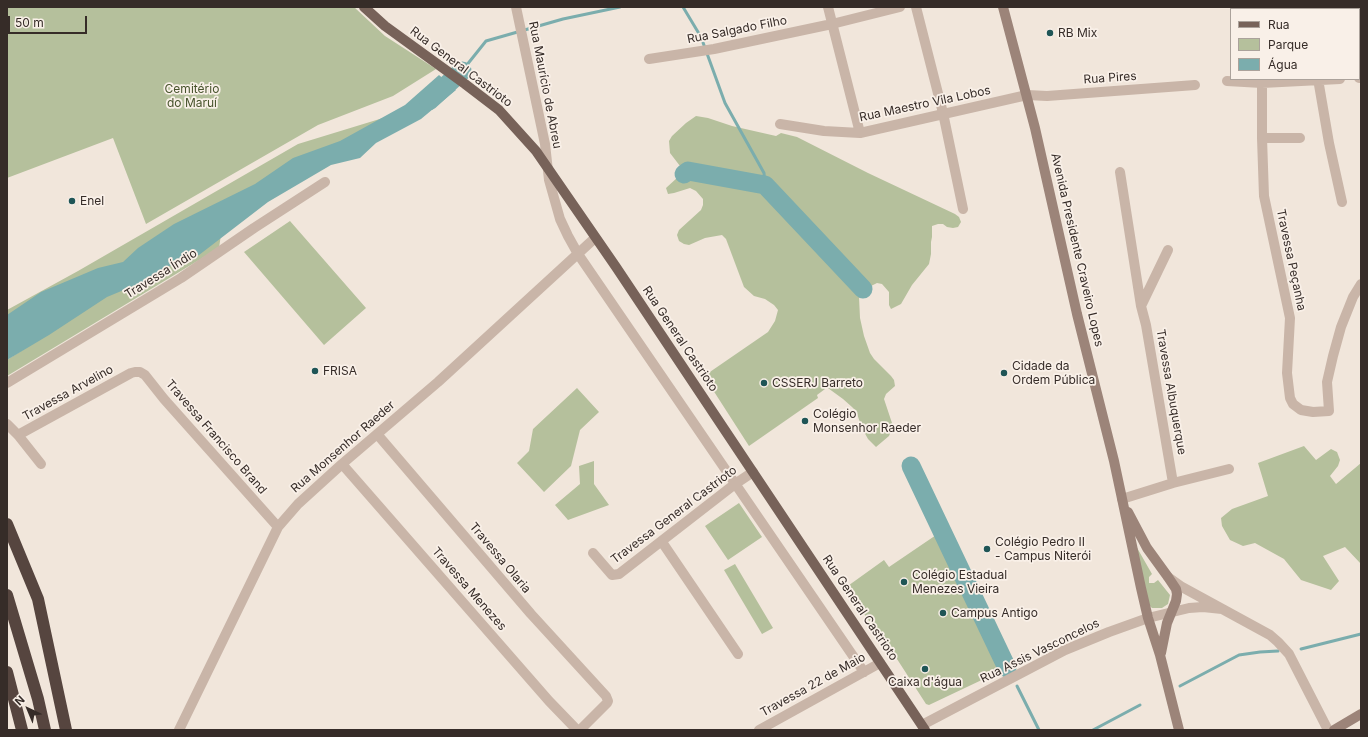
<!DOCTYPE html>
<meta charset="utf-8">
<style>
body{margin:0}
#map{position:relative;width:1368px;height:737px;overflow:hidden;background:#f1e6db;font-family:Inter,sans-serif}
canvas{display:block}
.frame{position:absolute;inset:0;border:8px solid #362c28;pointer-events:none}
.legend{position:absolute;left:1230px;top:8px;width:130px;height:72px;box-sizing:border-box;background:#f9f0e8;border:1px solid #aba29b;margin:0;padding:5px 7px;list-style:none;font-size:12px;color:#362c28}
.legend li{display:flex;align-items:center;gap:8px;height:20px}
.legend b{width:20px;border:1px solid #aba29b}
.north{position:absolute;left:8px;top:689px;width:40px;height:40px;-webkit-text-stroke:3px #f9f0e8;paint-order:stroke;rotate:316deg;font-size:11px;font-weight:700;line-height:16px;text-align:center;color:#362c28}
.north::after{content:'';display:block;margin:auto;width:14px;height:18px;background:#362c28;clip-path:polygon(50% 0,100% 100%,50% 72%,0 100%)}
.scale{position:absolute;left:8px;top:16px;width:79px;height:18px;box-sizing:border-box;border:2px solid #362c28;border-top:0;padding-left:5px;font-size:12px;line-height:14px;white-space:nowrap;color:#362c28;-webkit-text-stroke:3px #f9f0e8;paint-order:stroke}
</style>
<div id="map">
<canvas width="1368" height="737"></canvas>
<div class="frame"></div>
<ul class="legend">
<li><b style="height:5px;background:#776259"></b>Rua</li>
<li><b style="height:11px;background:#b5c09c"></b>Parque</li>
<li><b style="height:11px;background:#7badad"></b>Água</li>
</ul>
<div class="north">N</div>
<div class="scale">50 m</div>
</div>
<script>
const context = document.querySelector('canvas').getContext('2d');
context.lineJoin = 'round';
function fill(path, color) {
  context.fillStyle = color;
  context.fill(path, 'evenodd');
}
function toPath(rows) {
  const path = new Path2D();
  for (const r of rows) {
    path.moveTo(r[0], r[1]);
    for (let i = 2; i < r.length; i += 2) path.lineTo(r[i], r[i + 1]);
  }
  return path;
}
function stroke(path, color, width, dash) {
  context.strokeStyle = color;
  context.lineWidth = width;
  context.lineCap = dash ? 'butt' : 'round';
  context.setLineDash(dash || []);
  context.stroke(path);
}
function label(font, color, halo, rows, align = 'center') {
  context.font = font + ' Inter,sans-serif';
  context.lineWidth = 3.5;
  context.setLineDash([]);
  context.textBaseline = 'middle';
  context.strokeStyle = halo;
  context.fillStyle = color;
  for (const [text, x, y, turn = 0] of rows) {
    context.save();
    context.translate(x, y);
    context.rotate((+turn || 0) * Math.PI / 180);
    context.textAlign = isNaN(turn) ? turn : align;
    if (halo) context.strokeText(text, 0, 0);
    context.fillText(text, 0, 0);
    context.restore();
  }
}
fill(toPath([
 [7,7,354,7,385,36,436,69,393,96,318,125,146,224,113,138,7,178],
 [396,114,7,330,7,310,78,271,298,144],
 [696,116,708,118,732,126,776,136,781,133,797,137,868,173,955,214,959,217,961,222,958,227,953,228,947,227,943,224,938,224,932,226,932,237,931,242,931,254,929,264,912,285,901,304,891,309,889,305,889,292,882,284,877,283,871,286,859,297,860,318,864,336,870,353,874,359,891,376,894,380,895,386,886,394,884,399,893,426,889,436,876,447,868,439,862,428,856,411,852,407,843,399,821,383,825,389,817,395,818,398,749,446,704,376,768,332,775,321,778,310,774,305,765,299,754,296,744,287,726,239,722,235,705,238,689,245,684,244,679,241,677,235,679,230,701,210,703,205,703,199,696,191,690,188,674,193,668,194,666,188,678,177,681,172,680,166,670,153,669,141,672,136,686,123],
 [223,221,219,248,7,376,7,360],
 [290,221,366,308,324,345,244,252],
 [577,388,599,412,580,430,571,466,544,492,517,463,529,451,533,429],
 [1304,446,1316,460,1331,449,1337,452,1340,460,1338,466,1330,476,1336,484,1361,463,1361,564,1345,547,1323,556,1339,581,1331,590,1301,580,1284,559,1255,543,1243,546,1230,540,1222,526,1221,518,1232,509,1268,496,1258,463],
 [594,461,594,484,609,505,568,520,555,505,580,484,579,466],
 [739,503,762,537,728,560,705,526],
 [942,531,1007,668,929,705,926,704,897,659,845,588,884,560,889,567],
 [1132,539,1152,574,1149,577,1149,583,1154,583,1158,580,1170,595,1168,604,1162,608,1152,608,1149,605],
 [735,564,773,628,762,634,724,570]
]), '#b5c09c');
fill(toPath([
 [439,75,456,90,421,119,376,143,360,158,331,165,268,202,199,255,167,267,155,277,107,297,49,335,7,360,7,315,41,292,98,268,123,262,138,248,174,224,255,184,293,158,340,141,405,105]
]), '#7badad');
stroke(toPath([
 [683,7,701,37,725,103,764,173,765,185],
 [462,71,486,41,563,19,620,7],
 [1301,649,1361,634],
 [1017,686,1039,730],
 [1180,686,1239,655,1260,652,1278,651],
 [1093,730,1140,705]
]), '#7badad', 3);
stroke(toPath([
 [429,101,462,71],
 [684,174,688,171,765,185,863,289],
 [911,466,1007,668]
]), '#7badad', 19);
stroke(toPath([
 [516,7,545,144,549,180,560,219,568,236,578,254,864,672],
 [828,7,860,133],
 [916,7,943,113,963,209],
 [1299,7,1299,9],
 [649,59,714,49,832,24,900,7],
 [1359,78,1361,78],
 [1318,79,1329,143,1342,202],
 [1227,81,1262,83,1340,79],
 [1262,83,1262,138,1264,196,1290,318,1287,373,1290,398,1293,404,1301,410,1313,412,1329,411,1327,382,1333,356,1341,327,1353,297,1361,284],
 [780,124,824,131,860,133,1027,95,1047,96,1195,85],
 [1262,138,1300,138],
 [1120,172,1141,306],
 [1168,250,1141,306,1146,325,1173,483],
 [7,383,181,278,254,228,325,182],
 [7,424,18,435,41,464],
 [377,434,531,614,606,696,608,701,607,703,580,730],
 [18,435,131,373,135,372,140,372,145,375,164,399,278,527],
 [342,464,549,701,577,730],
 [1122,499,1173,483,1229,469],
 [662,542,738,654],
 [593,553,612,575,619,574,735,484,753,472],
 [179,730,278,527,298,504,342,464,438,382,595,238],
 [759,730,880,663]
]), '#c9b5a8', 10);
stroke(toPath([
 [1168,577,1182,587,1270,635,1278,642,1289,654,1328,730],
 [922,725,1065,650,1109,632,1148,618,1189,608,1203,607,1222,609]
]), '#c9b5a8', 10);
stroke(toPath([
 [1003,7,1035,128,1077,314,1114,461,1141,588,1148,618,1160,655,1179,730],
 [1128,512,1147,548,1168,577,1176,589,1177,594,1176,601,1167,623,1161,653],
 [1334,730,1361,714]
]), '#9c8479', 10);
stroke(toPath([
 [364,7,385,26,465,84,499,110,536,151,616,267,925,730]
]), '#776259', 10);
stroke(toPath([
 [7,524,38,599,66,730],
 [7,595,38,699,45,730],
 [7,672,22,730]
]), '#56453f', 12);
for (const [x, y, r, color] of [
 [1050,33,4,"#1f5556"],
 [72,201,4,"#1f5556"],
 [315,371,4,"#1f5556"],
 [1004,373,4,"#1f5556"],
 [764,383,4,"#1f5556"],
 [805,421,4,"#1f5556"],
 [987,549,4,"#1f5556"],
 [904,582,4,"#1f5556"],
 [943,613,4,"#1f5556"],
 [925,669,4,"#1f5556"]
]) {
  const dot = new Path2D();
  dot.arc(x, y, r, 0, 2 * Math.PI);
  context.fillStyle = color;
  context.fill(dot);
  stroke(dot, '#f9f0e8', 1.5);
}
label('12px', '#362c28', '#f9f0e8', [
 ["Rua Salgado Filho",737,30,-11],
 ["Rua General Castrioto",461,67,37],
 ["Rua Pires",1110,78,-4],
 ["Rua Maurício de Abreu",545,85,79],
 ["Rua Maestro Vila Lobos",925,104,-12],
 ["Avenida Presidente Craveiro Lopes",1077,250,77],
 ["Travessa Peçanha",1291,260,78],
 ["Travessa Índio",161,274,-32],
 ["Rua General Castrioto",680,339,56],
 ["Travessa Albuquerque",1171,392,80],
 ["Travessa Arvelino",68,393,-29],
 ["Travessa Francisco Brand",216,437,49],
 ["Rua Monsenhor Raeder",343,447,-41],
 ["Travessa General Castrioto",674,515,-37],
 ["Travessa Olaria",500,558,50],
 ["Travessa Menezes",469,589,49],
 ["Rua General Castrioto",860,608,56],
 ["Rua Assis Vasconcelos",1040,651,-26],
 ["Travessa 22 de Maio",813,685,-29]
]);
label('12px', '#362c28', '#f9f0e8', [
 ["RB Mix",1058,33],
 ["Enel",80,201],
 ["Cidade da",1012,366],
 ["Ordem Pública",1012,380],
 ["FRISA",323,371],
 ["CSSERJ Barreto",772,383],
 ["Colégio",813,414],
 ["Monsenhor Raeder",813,428],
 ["Colégio Pedro II",995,542],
 ["- Campus Niterói",995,556],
 ["Colégio Estadual",912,575],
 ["Menezes Vieira",912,589],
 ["Campus Antigo",951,613],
 ["Caixa d'água",925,682,"center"]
], 'left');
label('12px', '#47532c', '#f9f0e8', [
 ["Cemitério",192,89],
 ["do Maruí",192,103]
]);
</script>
